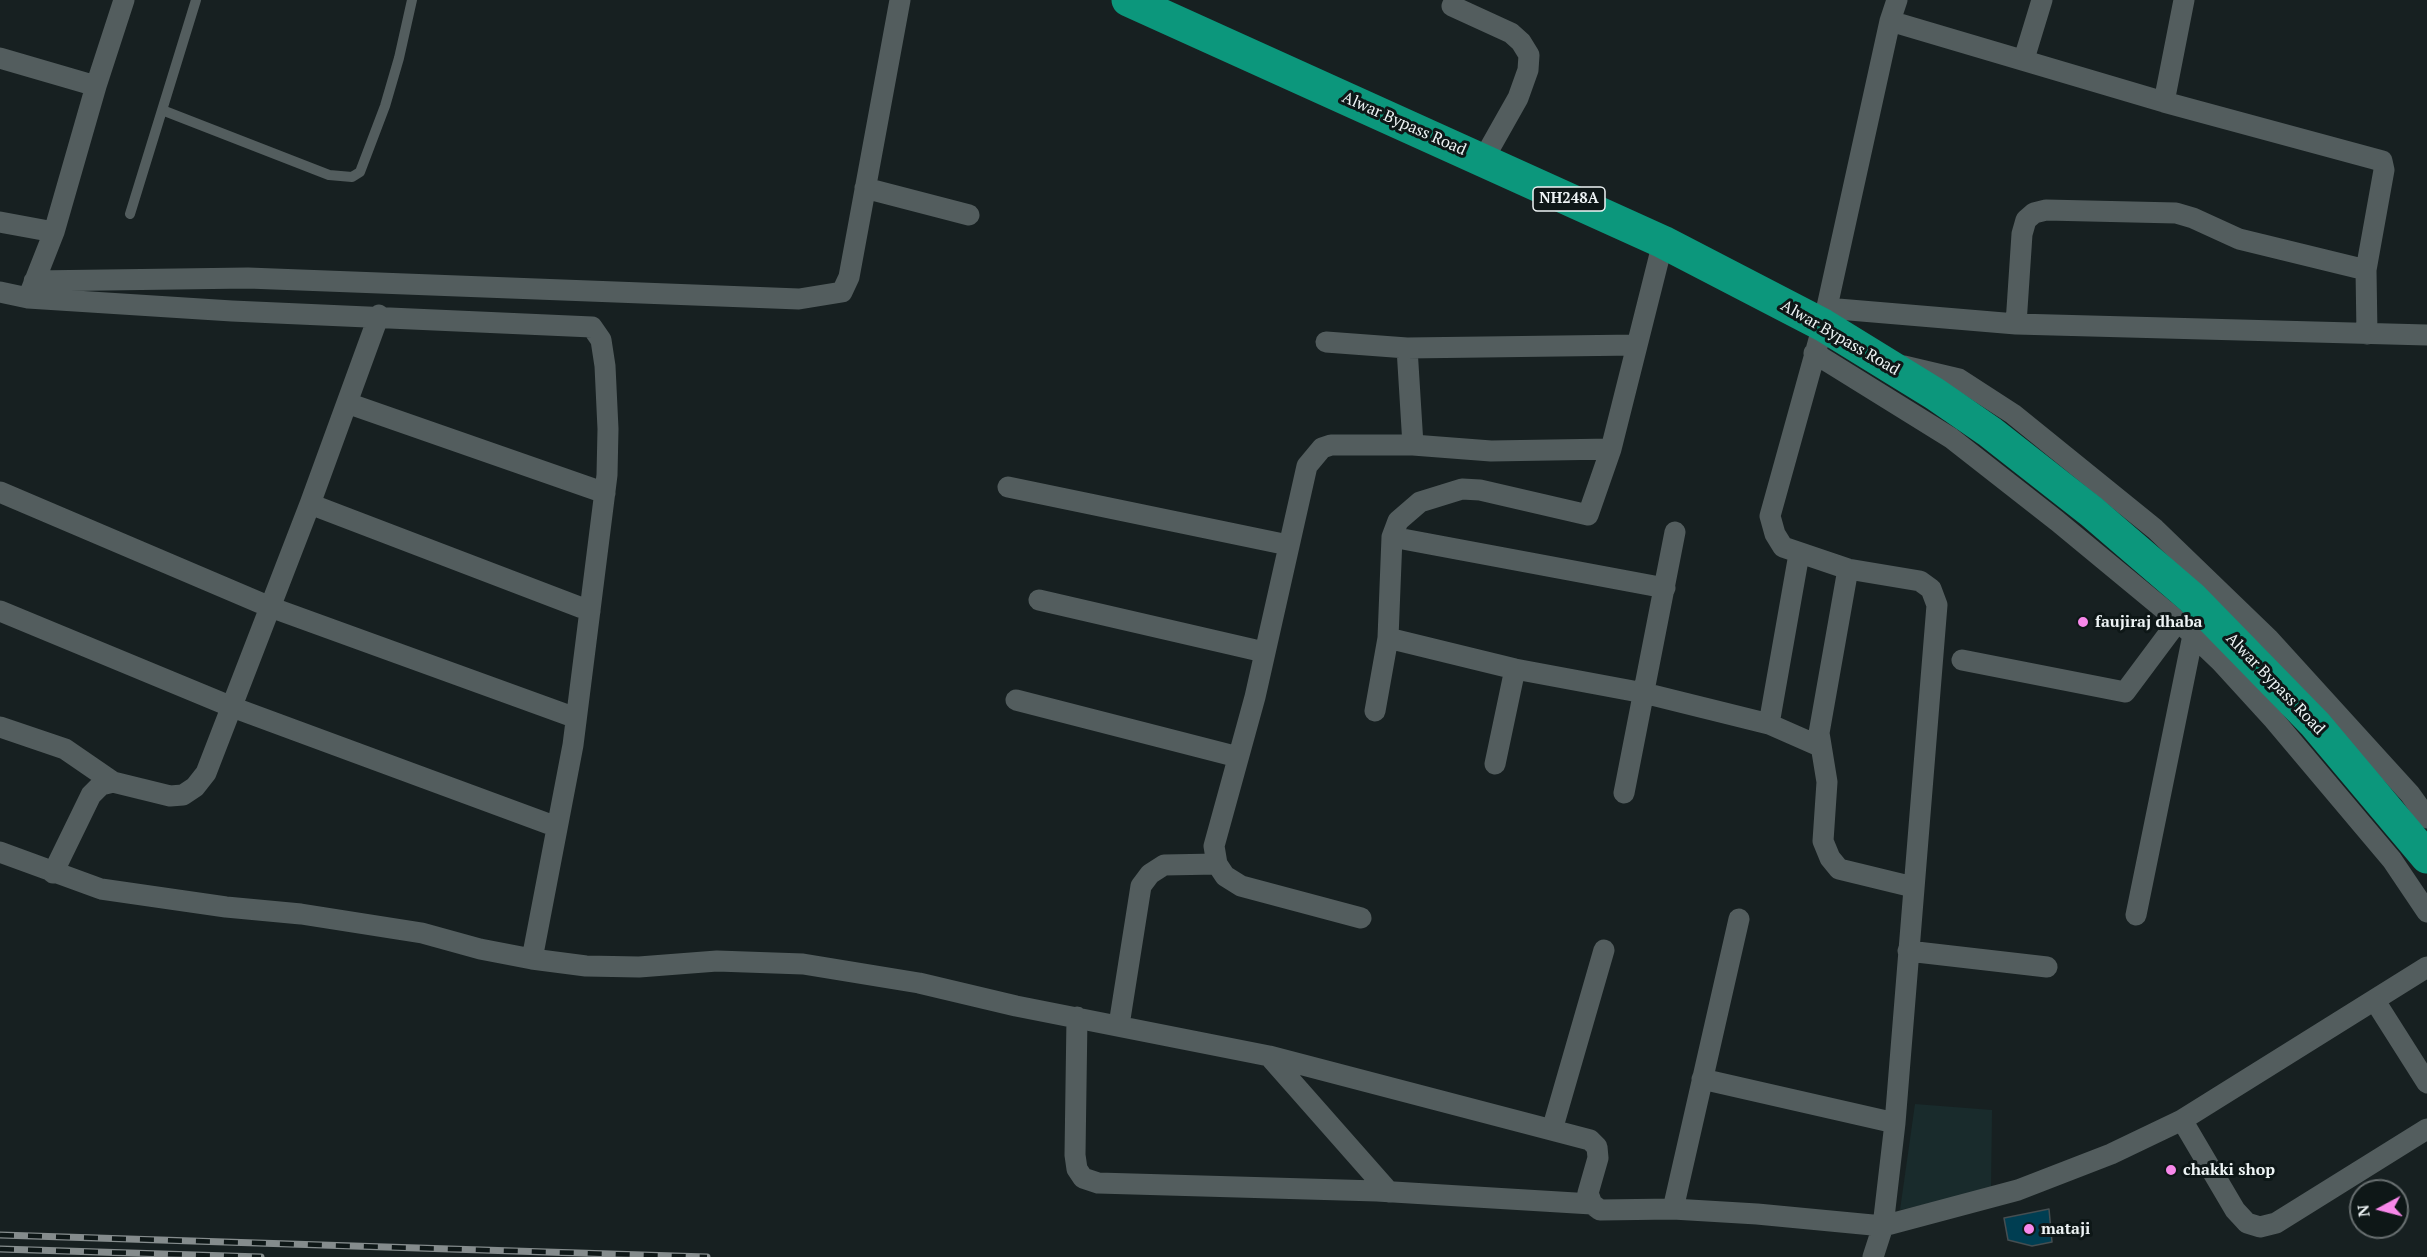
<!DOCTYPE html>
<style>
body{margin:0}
#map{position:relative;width:2427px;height:1257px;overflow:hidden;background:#172021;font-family:"PT Serif",serif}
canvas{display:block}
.north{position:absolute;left:2349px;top:1179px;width:60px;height:60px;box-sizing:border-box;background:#0e1717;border:2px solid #686f70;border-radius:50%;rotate:263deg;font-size:16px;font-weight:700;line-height:24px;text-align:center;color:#eef4f5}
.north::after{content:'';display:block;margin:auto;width:21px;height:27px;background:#f888ea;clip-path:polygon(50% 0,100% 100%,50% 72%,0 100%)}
</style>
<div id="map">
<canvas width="2427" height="1257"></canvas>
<div class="north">N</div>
</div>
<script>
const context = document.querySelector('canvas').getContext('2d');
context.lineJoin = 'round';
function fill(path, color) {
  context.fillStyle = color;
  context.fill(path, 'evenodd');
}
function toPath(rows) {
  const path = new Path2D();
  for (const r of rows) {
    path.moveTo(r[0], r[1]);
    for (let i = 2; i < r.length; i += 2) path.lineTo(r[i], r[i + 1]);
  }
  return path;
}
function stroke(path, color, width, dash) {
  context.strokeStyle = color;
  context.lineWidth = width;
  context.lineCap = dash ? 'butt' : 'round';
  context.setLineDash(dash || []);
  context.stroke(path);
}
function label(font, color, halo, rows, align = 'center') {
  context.font = font + ' "PT Serif",serif';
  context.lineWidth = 6;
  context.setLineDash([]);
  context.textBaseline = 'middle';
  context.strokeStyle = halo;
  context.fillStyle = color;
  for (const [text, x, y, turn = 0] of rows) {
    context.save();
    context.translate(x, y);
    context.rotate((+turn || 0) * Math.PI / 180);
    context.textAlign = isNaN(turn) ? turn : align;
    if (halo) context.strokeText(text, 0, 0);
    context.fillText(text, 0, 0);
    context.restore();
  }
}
fill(toPath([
 [1915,1104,1992,1110,1991,1190,1900,1210]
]), '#192b2c');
const building = toPath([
 [2049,1209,2052,1242,2032,1246,2008,1240,2004,1218,2049,1209]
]);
fill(building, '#003e52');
stroke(building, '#454e51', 1.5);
stroke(toPath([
 [162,110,329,175,352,177,360,172,385,106,399,58,412,0],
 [130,214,196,0]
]), '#535d5e', 10);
stroke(toPath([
 [1452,6,1511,33,1521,42,1529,55,1528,70,1518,98,1483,160],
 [1890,21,2164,102,2382,161,2384,170,2366,270,2367,334],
 [0,58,96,86],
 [2024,59,2042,0],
 [2164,102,2184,0],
 [865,188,969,215],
 [0,222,54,232],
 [34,281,248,278,799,299,842,292,849,277,900,0],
 [0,292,28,298,232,311,592,327,601,340,605,366,608,429,607,475,573,745,532,959],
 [30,293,54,232,96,86,124,0],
 [1826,308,2016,324,2427,335],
 [2016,324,2022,234,2026,220,2034,213,2046,210,2176,213,2193,218,2239,239,2366,270],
 [1326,342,1407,348,1636,345],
 [1814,353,1951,438,2057,521,2178,621,2221,662,2274,720,2392,860,2427,912],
 [1904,366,1959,379,2013,414,2155,529,2269,639,2410,794,2427,818],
 [347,403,605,493],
 [1413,445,1491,451,1611,449],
 [1008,487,1288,545],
 [0,492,270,607,576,718],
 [310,504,590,611],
 [1392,537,1665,588],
 [1848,569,1819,733,1827,782,1823,841,1830,858,1839,869,1913,887],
 [1039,600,1264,652],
 [0,611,232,707,557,827],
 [1388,638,1515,669,1644,693,1769,724,1819,746],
 [1962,660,2125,692,2178,621],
 [1016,700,1238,757],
 [1375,711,1388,638,1392,537,1398,521,1420,502,1462,489,1480,490,1588,515,1611,449,1663,242],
 [1769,724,1799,554],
 [0,727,65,749,113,782],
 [1495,764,1515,669],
 [1624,793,1675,532],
 [0,852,101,889,226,907,301,914,422,933,480,949,532,959,586,966,639,967,717,961,803,964,919,983,1016,1006,1269,1056,1590,1140,1597,1147,1598,1158,1588,1193,1592,1204,1600,1210,1673,1209,1757,1214,1883,1226,2018,1190,2111,1154,2182,1120,2427,967],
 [53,873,91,795,101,785,113,782,170,796,183,795,195,787,206,773,310,504,379,315],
 [2136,915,2193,635],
 [1361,918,1241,886,1225,876,1217,864,1214,846,1255,697,1307,466,1322,448,1331,445,1413,445,1407,348],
 [1908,951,2047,967],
 [2375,1001,2427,1083],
 [1077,1017,1075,1155,1077,1169,1083,1178,1098,1183,1377,1191,1592,1204],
 [1119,1025,1141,886,1150,874,1164,865,1217,864],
 [1269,1056,1389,1192],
 [1702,1079,1895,1123],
 [2182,1120,2235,1210,2247,1223,2260,1227,2276,1223,2427,1129],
 [1552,1130,1604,950],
 [1673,1209,1739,919],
 [1873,1257,1883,1226,1895,1123,1937,605,1931,589,1920,581,1848,569,1783,547,1775,534,1770,516,1823,325,1890,21,1897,0]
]), '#535d5e', 21);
stroke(toPath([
 [1128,0,1663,242,1823,325,1935,394,1990,432,2092,512,2192,598,2315,724,2427,857]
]), '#0c977c', 33);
const rail = toPath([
 [0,1235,707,1257],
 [0,1249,261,1257]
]);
stroke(rail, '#858c8d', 7);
stroke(rail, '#0e1717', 4.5, [14]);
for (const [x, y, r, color] of [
 [2083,622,6,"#f888ea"],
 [2171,1170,6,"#f888ea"],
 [2029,1229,6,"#f888ea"]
]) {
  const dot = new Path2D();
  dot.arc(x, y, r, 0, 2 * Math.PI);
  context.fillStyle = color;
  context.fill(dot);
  stroke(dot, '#0e1717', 2);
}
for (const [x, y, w] of [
 [1569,199,72]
]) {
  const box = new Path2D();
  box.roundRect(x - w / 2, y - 12, w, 24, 4.5);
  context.fillStyle = '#0e1717';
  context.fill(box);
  stroke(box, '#eef4f5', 1.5);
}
label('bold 15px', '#eef4f5', null, [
 ["NH248A",1569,199]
]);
label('16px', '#eef4f5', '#0e1717', [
 ["Alwar Bypass Road",1404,124,24],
 ["Alwar Bypass Road",1840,338,30],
 ["Alwar Bypass Road",2275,684,46]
]);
label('bold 16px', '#eef4f5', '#0e1717', [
 ["faujiraj dhaba",2095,622],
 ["chakki shop",2183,1170],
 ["mataji",2041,1229]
], 'left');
</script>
